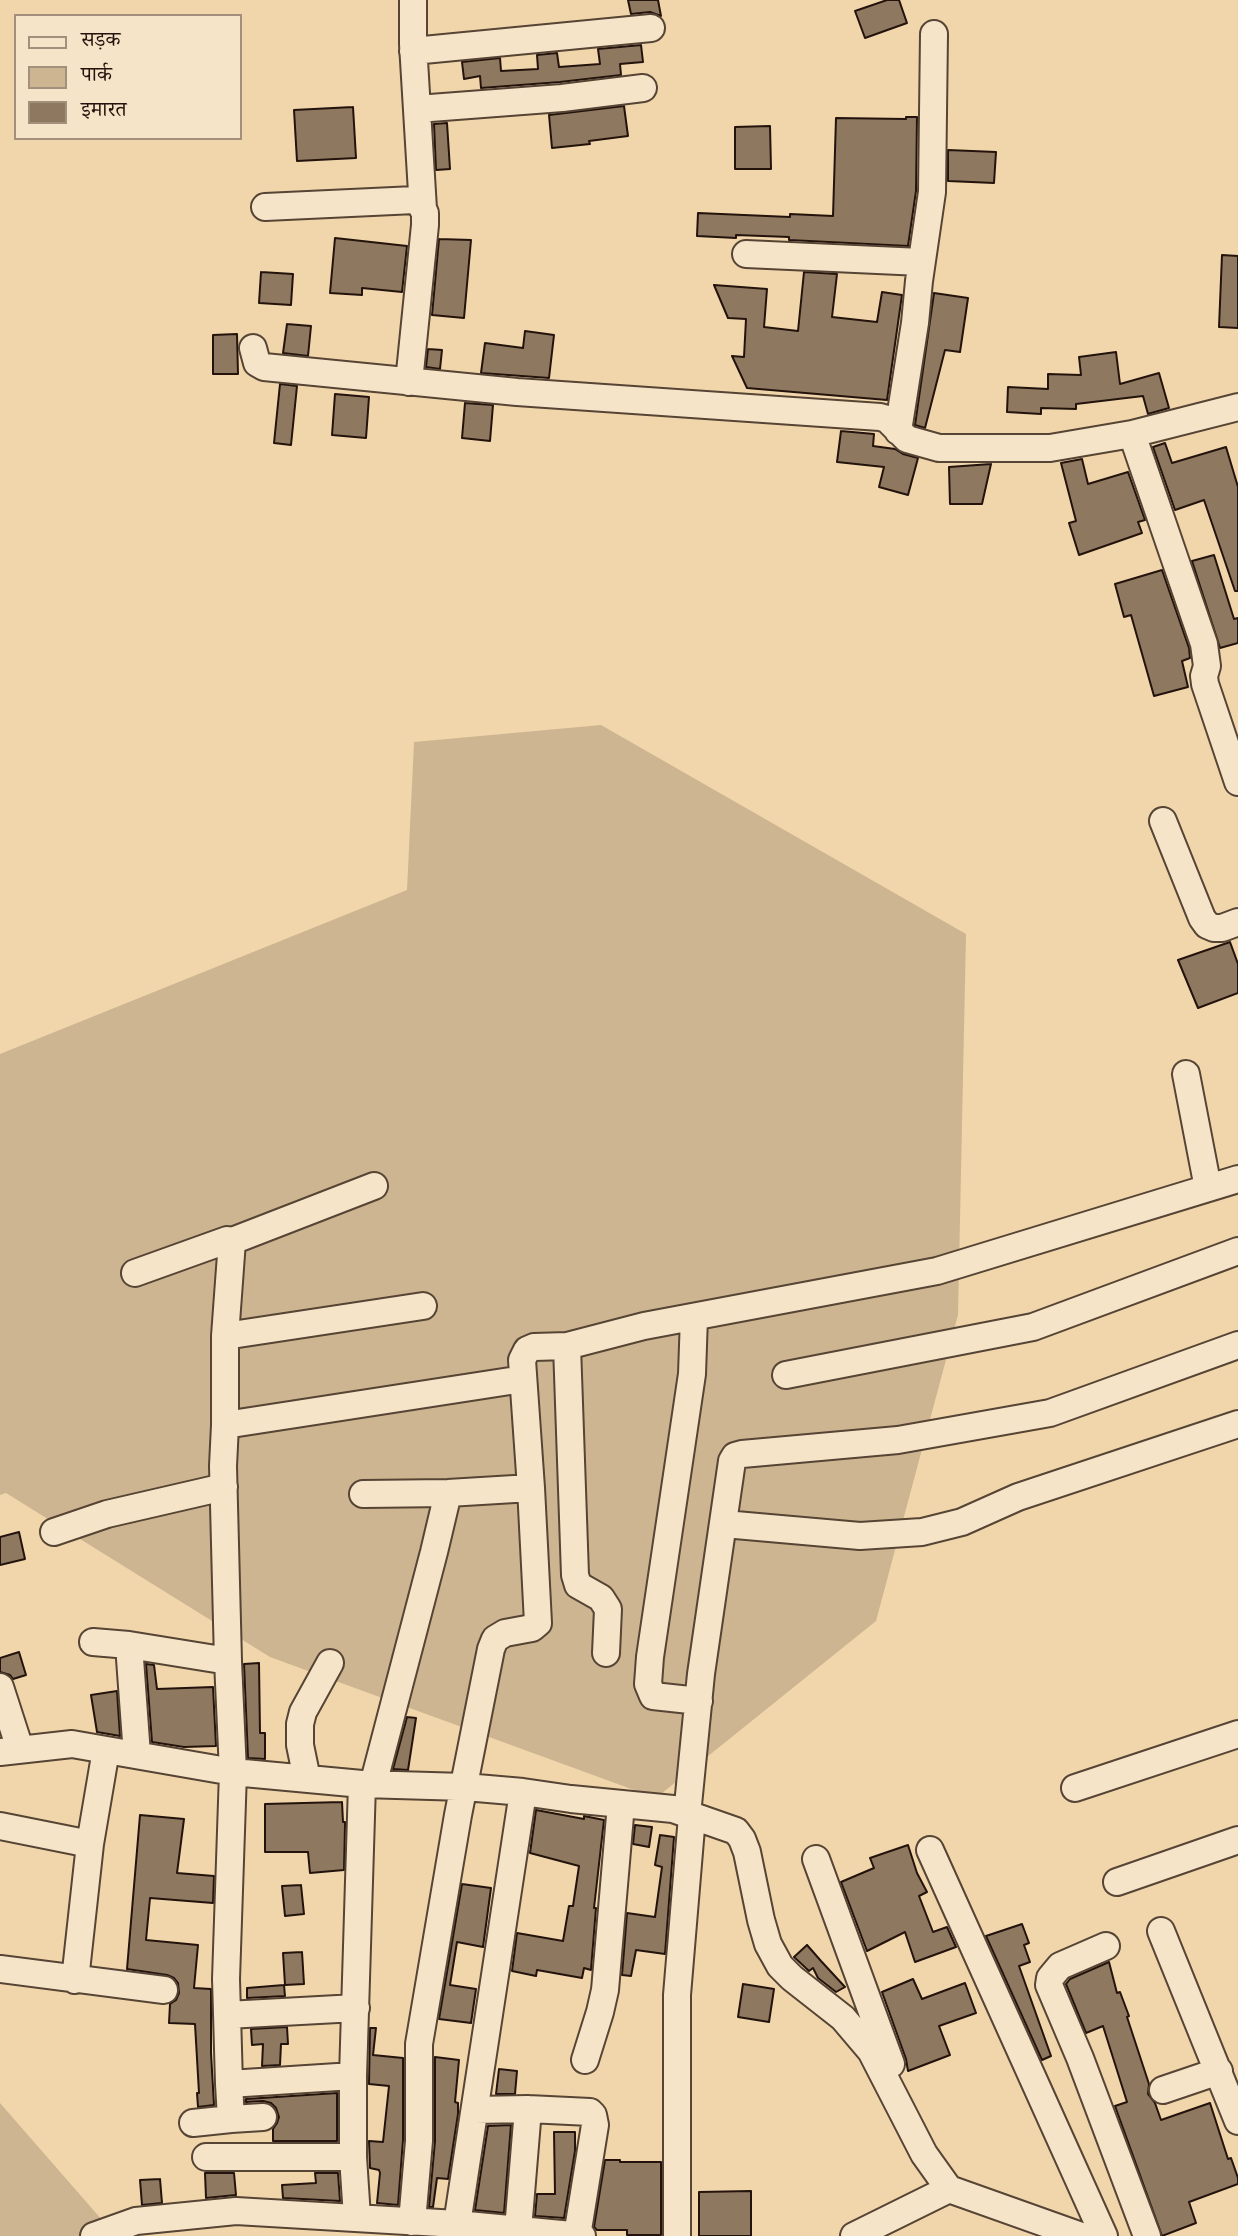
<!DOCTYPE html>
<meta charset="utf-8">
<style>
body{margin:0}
#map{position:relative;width:1238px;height:2236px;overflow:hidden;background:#f1d6ac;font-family:"Old Standard TT","Noto Serif Devanagari",serif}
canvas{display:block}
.legend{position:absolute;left:14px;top:14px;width:228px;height:126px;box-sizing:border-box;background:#f6e4c9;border:2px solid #a2907d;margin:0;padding:9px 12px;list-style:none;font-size:21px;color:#23130c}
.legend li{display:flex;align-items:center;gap:14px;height:35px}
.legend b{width:35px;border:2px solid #a2907d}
</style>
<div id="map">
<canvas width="1238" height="2236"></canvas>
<ul class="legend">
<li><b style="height:9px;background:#f6e4c9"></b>सड़क</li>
<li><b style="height:19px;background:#ceb591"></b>पार्क</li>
<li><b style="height:19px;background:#8e785f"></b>इमारत</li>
</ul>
</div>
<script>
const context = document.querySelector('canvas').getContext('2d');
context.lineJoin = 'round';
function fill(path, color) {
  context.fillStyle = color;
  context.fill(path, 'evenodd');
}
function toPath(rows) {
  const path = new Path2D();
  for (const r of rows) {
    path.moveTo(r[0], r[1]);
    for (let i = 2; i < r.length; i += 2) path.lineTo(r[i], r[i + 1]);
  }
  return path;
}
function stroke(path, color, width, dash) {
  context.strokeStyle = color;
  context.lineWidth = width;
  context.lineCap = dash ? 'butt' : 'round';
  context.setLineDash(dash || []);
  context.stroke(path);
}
fill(toPath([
 [601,725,966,934,958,1315,876,1621,656,1798,270,1657,6,1493,0,1495,0,1054,407,890,414,742],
 [0,2103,116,2236,0,2236]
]), '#ceb591');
const building = toPath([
 [628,0,658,0,661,16,650,12,631,14,628,0],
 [887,0,899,0,907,23,865,38,855,11,887,0],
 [641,45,643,62,620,64,621,75,560,82,481,88,480,76,464,79,462,62,500,58,501,71,538,69,537,55,557,53,559,67,600,64,598,49,641,45],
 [624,106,628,136,589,141,590,144,552,148,549,115,624,106],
 [353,107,356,158,297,161,294,110,353,107],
 [906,117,917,117,916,191,908,246,789,240,789,237,736,235,736,238,697,236,698,213,790,217,790,214,833,216,836,118,906,119,906,117],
 [447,123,450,169,436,170,434,124,447,123],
 [770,126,771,169,735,169,735,127,770,126],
 [948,150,996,152,994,183,948,181,948,150],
 [335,238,407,246,402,292,362,288,362,295,330,293,335,238],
 [439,239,471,240,464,318,432,315,439,239],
 [1222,255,1238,256,1238,328,1219,327,1222,255],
 [261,272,293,274,291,305,259,303,261,272],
 [804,272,837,274,832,317,877,322,882,292,902,295,887,400,747,388,732,356,744,357,746,319,728,318,714,285,767,289,764,327,798,331,804,272],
 [934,293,968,298,960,352,945,350,925,428,915,425,934,293],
 [287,324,311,326,308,356,283,353,287,324],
 [525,331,554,335,549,378,481,373,485,343,523,348,525,331],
 [237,334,238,374,213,374,213,335,237,334],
 [428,349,442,350,440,369,426,367,428,349],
 [1116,352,1120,384,1159,373,1169,408,1148,414,1143,396,1076,404,1076,409,1041,408,1041,414,1007,412,1008,387,1048,389,1048,374,1081,375,1079,357,1116,352],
 [280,384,297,386,291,445,274,443,280,384],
 [335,394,369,397,366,438,332,435,335,394],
 [465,403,493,405,490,441,462,438,465,403],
 [841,431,874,434,873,446,895,449,903,454,918,458,908,495,879,487,884,467,837,462,841,431],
 [1165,443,1172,463,1226,447,1238,487,1238,591,1235,591,1204,500,1175,510,1153,447,1165,443],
 [1082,459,1088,484,1128,472,1145,520,1138,522,1142,533,1079,555,1069,523,1076,521,1061,463,1082,459],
 [991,464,982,504,950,504,949,467,991,464],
 [1214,555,1234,619,1238,618,1238,643,1220,648,1192,561,1214,555],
 [1162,570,1189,648,1190,658,1182,661,1188,687,1154,696,1131,615,1124,617,1115,584,1162,570],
 [1230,942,1238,964,1238,993,1198,1008,1178,960,1230,942],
 [19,1532,25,1559,0,1565,0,1537,19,1532],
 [19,1652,26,1675,13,1679,10,1675,0,1672,0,1658,19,1652],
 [259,1663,260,1733,265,1733,265,1759,248,1758,244,1664,259,1663],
 [146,1664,154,1665,157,1689,213,1687,216,1746,184,1747,152,1742,146,1664],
 [117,1691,120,1736,97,1732,91,1695,117,1691],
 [407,1717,416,1718,408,1770,393,1769,407,1717],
 [342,1802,343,1822,345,1822,345,1825,344,1870,310,1873,308,1852,265,1852,265,1804,342,1802],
 [536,1810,584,1819,584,1816,604,1820,594,1908,596,1908,591,1970,584,1968,582,1978,537,1970,536,1976,512,1971,517,1933,563,1941,569,1906,573,1906,579,1866,530,1853,536,1810],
 [140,1815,184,1819,177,1873,214,1876,213,1903,150,1898,146,1940,198,1945,194,1988,211,1989,211,2053,214,2105,198,2107,197,2093,199,2093,195,2024,169,2023,170,2004,176,2000,179,1993,178,1983,174,1978,167,1975,127,1969,140,1815],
 [635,1825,652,1827,649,1847,633,1844,635,1825],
 [660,1835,674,1837,665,1954,636,1950,631,1976,622,1975,627,1913,655,1917,662,1867,655,1865,660,1835],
 [908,1845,917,1873,927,1892,919,1896,933,1932,947,1927,956,1947,915,1962,905,1932,867,1951,841,1882,874,1868,870,1858,908,1845],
 [462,1884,491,1888,483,1947,457,1942,450,1985,476,1989,471,2023,439,2019,462,1884],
 [301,1885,304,1914,285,1916,282,1886,301,1885],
 [1022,1924,1029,1943,1024,1945,1030,1962,1019,1966,1051,2056,1042,2060,986,1936,1022,1924],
 [807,1945,821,1961,845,1987,836,1992,818,1978,813,1968,809,1971,794,1957,807,1945],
 [302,1952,304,1984,285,1985,283,1953,302,1952],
 [1109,1962,1117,1993,1120,1992,1129,2016,1127,2017,1149,2084,1148,2094,1155,2103,1161,2120,1210,2103,1228,2159,1231,2158,1238,2178,1238,2184,1189,2202,1196,2223,1162,2236,1115,2106,1127,2102,1103,2026,1086,2033,1066,1984,1070,1979,1109,1962],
 [913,1979,922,1999,965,1983,976,2013,939,2026,950,2055,908,2071,906,2059,882,1992,913,1979],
 [743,1984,774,1989,769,2022,738,2017,743,1984],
 [284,1985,285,1996,247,1998,247,1988,284,1985],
 [287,2027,288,2044,281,2044,280,2065,262,2066,263,2044,252,2045,251,2029,287,2027],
 [370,2028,376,2028,373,2055,403,2058,403,2140,398,2205,377,2203,380,2173,379,2170,370,2168,369,2141,383,2142,389,2086,369,2084,370,2028],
 [435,2057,459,2060,455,2102,458,2103,458,2114,448,2179,437,2178,433,2207,429,2207,435,2141,435,2057],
 [499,2069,517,2071,515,2094,496,2094,499,2069],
 [337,2093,337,2141,273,2141,273,2129,277,2123,279,2117,276,2108,271,2103,263,2101,246,2102,246,2099,337,2093],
 [511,2125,504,2213,475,2210,488,2126,511,2125],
 [554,2132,575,2132,575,2151,564,2218,535,2216,537,2194,555,2194,554,2132],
 [605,2160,620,2160,620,2162,661,2162,661,2235,627,2235,627,2230,597,2230,594,2227,605,2160],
 [205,2173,234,2173,236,2195,206,2198,205,2173],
 [315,2173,338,2173,340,2201,283,2198,282,2185,316,2183,315,2173],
 [160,2179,162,2203,142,2205,140,2180,160,2179],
 [751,2191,751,2236,699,2236,699,2192,751,2191]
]);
fill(building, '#8e785f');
stroke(building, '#23130c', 2);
const minor = toPath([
 [413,0,413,44,423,209],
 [413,51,651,28],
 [417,109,562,98,643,88],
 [265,207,415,200,419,202,425,213,425,225,409,382],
 [746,254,921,262],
 [253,348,257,363,264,367,517,392,880,417,887,419,907,439,939,448,1050,448,1132,434,1238,407],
 [898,431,915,323,919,281,932,192,934,34],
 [1132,434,1204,644,1207,666,1204,676,1205,684,1238,782],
 [1163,821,1202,918,1207,925,1214,928,1222,928,1238,922],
 [1186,1074,1208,1188],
 [232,1241,374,1186],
 [135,1273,227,1240,232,1241,225,1336,225,1425,223,1466,228,1661,233,1772,226,1979,229,2084,231,2119,263,2117],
 [694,1317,692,1374,650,1657,648,1684,653,1696,699,1701],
 [225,1336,423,1306],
 [567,1346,575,1575,578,1585,601,1598,608,1609,606,1653],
 [786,1375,1033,1327,1238,1251],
 [225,1425,523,1379],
 [363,1494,448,1493,531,1488],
 [724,1524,860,1536,922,1532,962,1522,1018,1497,1238,1424],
 [54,1532,107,1514,224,1487],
 [93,1642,129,1645,228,1661],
 [129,1645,137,1755],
 [0,1687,20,1749],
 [0,1752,72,1744,233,1772,362,1784,465,1787,523,1792,571,1799,673,1809,736,1831,742,1839,747,1852,761,1920,768,1944,780,1966,792,1978,843,2018,871,2051,924,2154,949,2189,1081,2236],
 [307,1779,300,1745,300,1724,303,1712,330,1663],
 [373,1785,434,1552,448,1493],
 [1075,1788,1238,1734],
 [687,1815,701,1674,732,1461,735,1456,742,1454,898,1440,1050,1413,1238,1345],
 [0,1826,90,1844],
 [930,1850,1104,2236],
 [816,1859,891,2064],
 [1117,1882,1238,1840],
 [1161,1931,1238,2121],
 [1106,1946,1060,1966,1050,1978,1049,1985,1080,2058,1147,2236],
 [0,1969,164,1990],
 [75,1980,90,1844,106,1750],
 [227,2015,356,2008],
 [585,2060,600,2012,605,1990,621,1804],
 [229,2084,353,2076],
 [1163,2090,1219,2071],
 [475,2110,528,2109,590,2112,593,2115,595,2125,577,2236],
 [193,2123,231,2119],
 [206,2157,353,2157],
 [357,2217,353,2157,353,2076,362,1784],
 [412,2222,419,2141,419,2044,458,1815,491,1649,495,1639,505,1633,532,1628,538,1623,531,1488,522,1360,527,1350,534,1347,567,1346,644,1326,937,1271,1238,1179],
 [457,2224,523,1792],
 [518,2230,528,2109],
 [94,2236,136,2221,236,2211,457,2224,582,2236],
 [677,2236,677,1995,692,1816],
 [854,2236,949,2189]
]);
stroke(minor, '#564434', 30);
stroke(minor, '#f6e4c9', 26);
</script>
